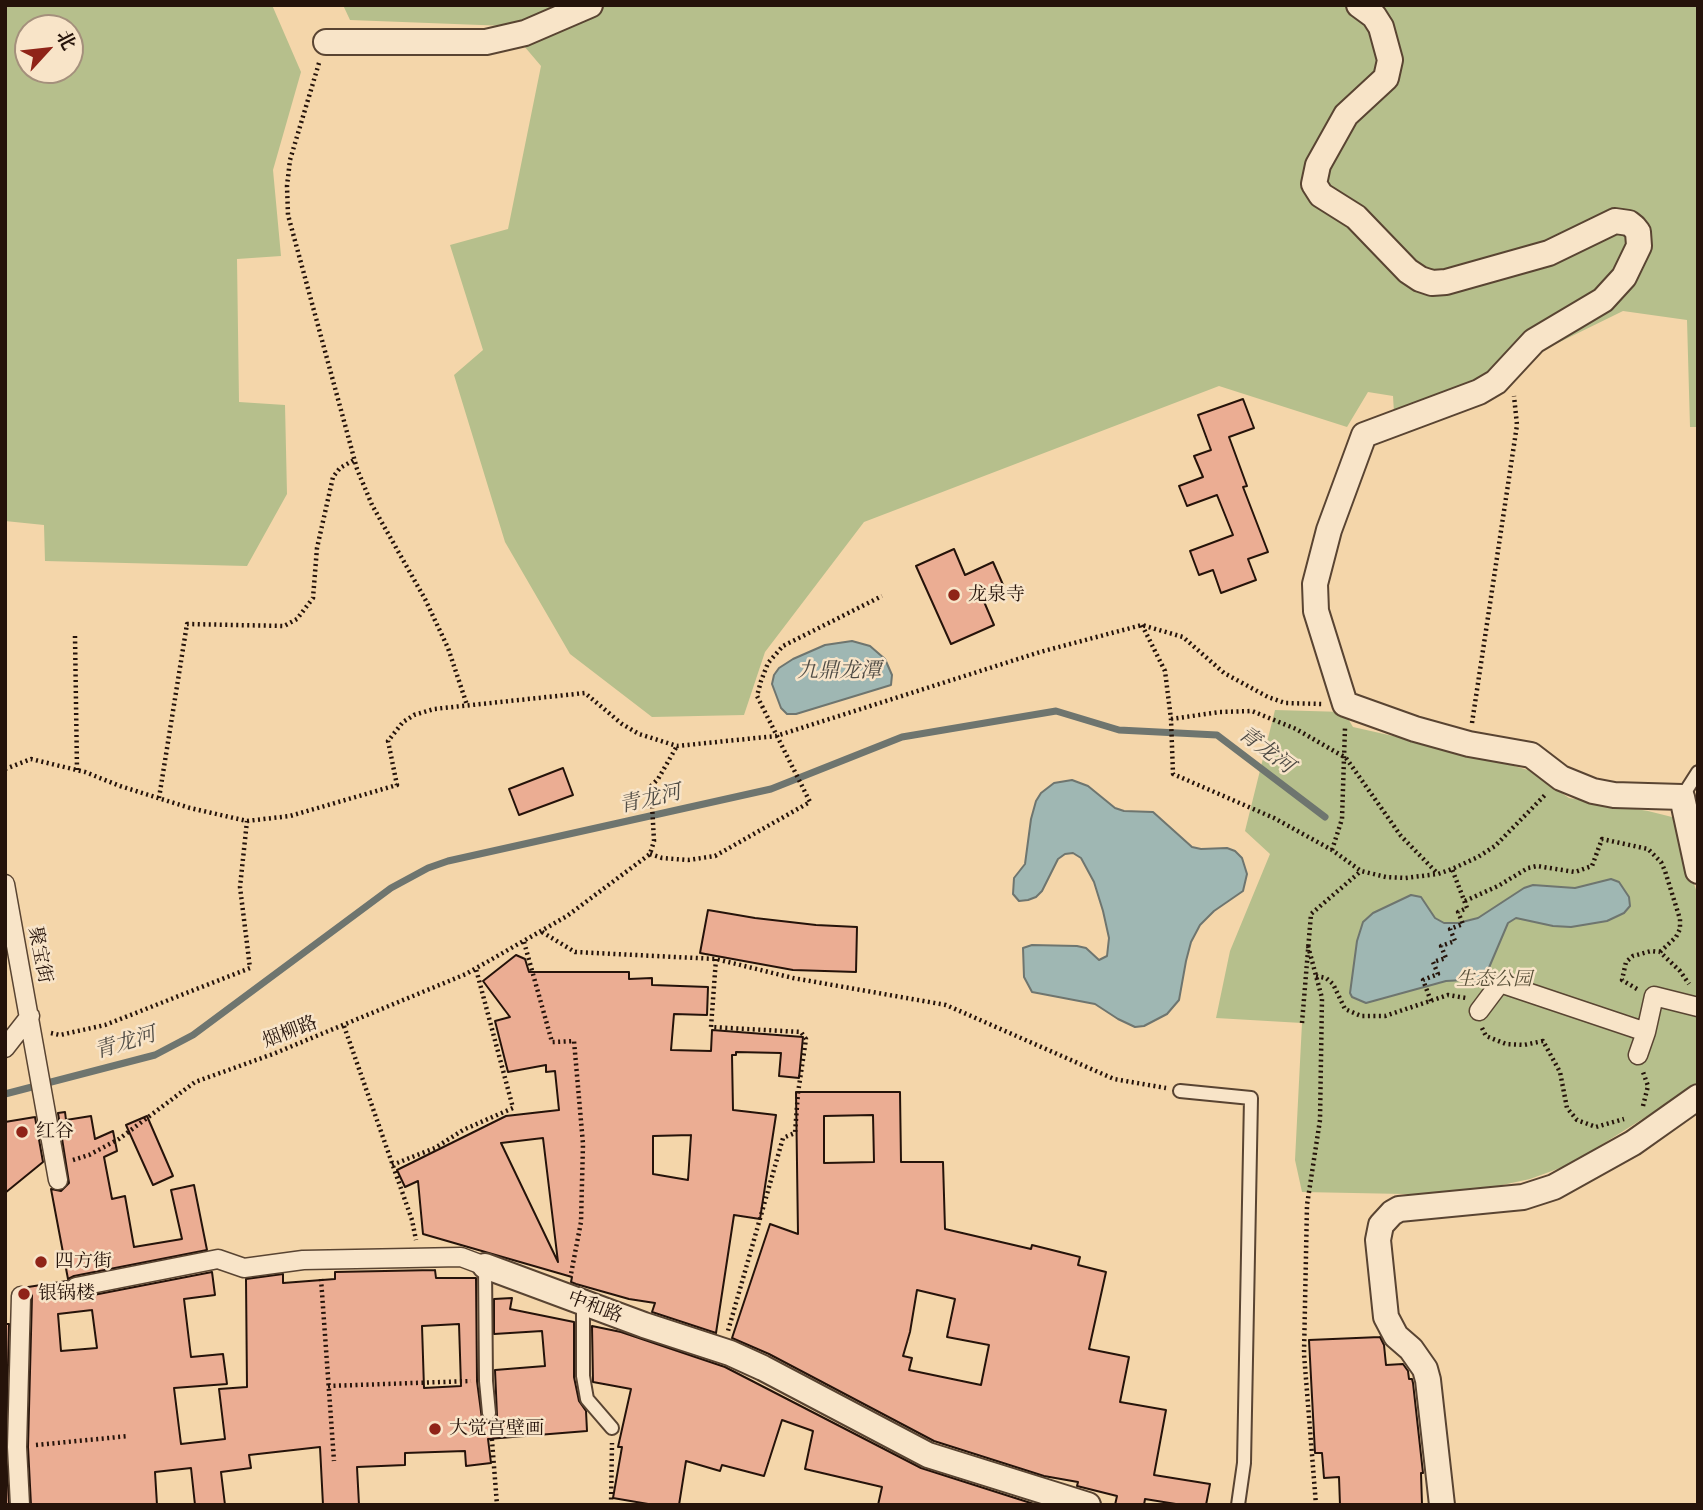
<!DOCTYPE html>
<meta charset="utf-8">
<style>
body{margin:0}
#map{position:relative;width:1703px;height:1510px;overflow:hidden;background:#f4d6aa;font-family:"Libre Caslon Text","Noto Serif SC",serif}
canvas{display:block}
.frame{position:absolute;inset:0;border:7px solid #25130a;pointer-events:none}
.north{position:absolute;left:14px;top:14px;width:70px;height:70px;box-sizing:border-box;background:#f8e4c8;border:2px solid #a4907c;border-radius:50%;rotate:63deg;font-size:19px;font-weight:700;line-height:28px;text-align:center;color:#25130a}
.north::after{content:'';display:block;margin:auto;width:24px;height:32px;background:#8f2418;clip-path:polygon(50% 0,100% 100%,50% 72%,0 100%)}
</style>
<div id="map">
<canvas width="1703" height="1510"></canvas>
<div class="frame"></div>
<div class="north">北</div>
</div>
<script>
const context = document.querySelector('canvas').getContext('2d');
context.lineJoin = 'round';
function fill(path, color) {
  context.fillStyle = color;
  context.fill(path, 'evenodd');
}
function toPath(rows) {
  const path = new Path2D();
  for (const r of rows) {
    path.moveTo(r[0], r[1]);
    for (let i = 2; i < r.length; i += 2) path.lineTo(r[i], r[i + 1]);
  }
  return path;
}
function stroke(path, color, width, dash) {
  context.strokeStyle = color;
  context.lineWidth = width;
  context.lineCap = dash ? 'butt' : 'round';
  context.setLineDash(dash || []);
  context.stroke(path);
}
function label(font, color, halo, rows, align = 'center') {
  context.font = font + ' "Libre Caslon Text","Noto Serif SC",serif';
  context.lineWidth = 5;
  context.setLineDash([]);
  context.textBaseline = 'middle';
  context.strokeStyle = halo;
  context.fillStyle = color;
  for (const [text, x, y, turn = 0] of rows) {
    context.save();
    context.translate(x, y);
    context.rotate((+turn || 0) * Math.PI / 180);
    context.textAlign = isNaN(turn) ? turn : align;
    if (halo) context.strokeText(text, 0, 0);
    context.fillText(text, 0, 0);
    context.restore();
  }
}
fill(toPath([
 [5,5,272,5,301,72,273,170,281,256,237,259,239,402,285,405,287,494,247,566,45,561,44,525,5,521],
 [28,28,70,28,70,70,28,70],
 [343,5,1698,5,1698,427,1690,427,1687,320,1623,311,1523,360,1394,413,1393,396,1368,392,1347,427,1219,386,864,522,765,652,744,715,652,717,570,654,505,542,454,375,483,350,450,245,508,229,541,66,507,26,350,20],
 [1275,710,1344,712,1353,727,1473,754,1528,770,1569,798,1648,811,1676,818,1688,868,1698,895,1698,1084,1571,1164,1530,1179,1456,1195,1302,1192,1295,1160,1302,1023,1216,1018,1230,951,1270,854,1245,831]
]), '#b6bf8c');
const water = toPath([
 [852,641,870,646,885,659,892,675,891,685,796,714,787,714,781,708,772,684,774,675,779,668,793,659,825,645,852,641],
 [1072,780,1088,786,1115,808,1124,811,1153,812,1192,847,1201,849,1227,848,1235,851,1242,858,1247,874,1243,891,1214,911,1200,925,1191,942,1186,961,1179,1000,1167,1014,1144,1026,1135,1027,1118,1019,1095,1004,1032,992,1024,977,1023,948,1032,945,1077,946,1086,948,1099,960,1107,956,1109,938,1103,911,1094,882,1081,858,1073,853,1065,854,1058,859,1042,891,1036,897,1028,900,1019,901,1013,894,1014,878,1025,864,1031,819,1036,801,1041,793,1054,783,1072,780],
 [1611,879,1619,882,1629,897,1630,906,1624,913,1607,921,1571,927,1553,926,1516,918,1508,923,1482,984,1464,980,1446,981,1366,1003,1352,997,1350,993,1357,941,1363,922,1373,913,1411,895,1421,897,1435,918,1444,923,1458,923,1478,918,1524,888,1533,885,1575,888,1611,879]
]);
fill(water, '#9fb7b3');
stroke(water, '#6e756f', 2);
stroke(toPath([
 [5,1094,155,1055,193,1035,391,888,428,868,448,861,771,789,902,737,1056,711,1119,730,1217,735,1325,817]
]), '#6e756f', 7);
const building = toPath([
 [1243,399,1254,428,1229,437,1247,486,1243,487,1268,552,1248,559,1256,580,1221,593,1213,570,1199,575,1190,551,1233,535,1217,495,1187,506,1179,486,1203,477,1194,456,1211,450,1198,415,1243,399],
 [954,549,965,575,993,562,1004,587,982,597,994,625,951,644,916,566,954,549],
 [563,768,573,795,519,815,509,789,563,768],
 [708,910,755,918,816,925,857,927,856,972,793,970,700,953,708,910],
 [516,955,525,959,529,972,629,972,629,979,652,978,652,985,708,987,707,1015,674,1014,671,1050,711,1051,712,1030,803,1037,799,1078,779,1076,781,1053,736,1052,736,1055,732,1055,733,1110,776,1115,760,1219,734,1215,716,1333,652,1312,655,1303,629,1299,576,1284,571,1282,572,1277,423,1234,418,1181,405,1187,397,1170,506,1116,559,1110,555,1071,546,1072,546,1065,508,1072,495,1021,510,1017,483,981,516,955],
 [691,1135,688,1180,653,1174,653,1136,691,1135],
 [543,1138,558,1262,501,1143,543,1138],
 [796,1092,900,1092,901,1162,943,1162,945,1229,1031,1249,1032,1245,1080,1257,1078,1265,1106,1272,1089,1349,1129,1357,1120,1402,1166,1410,1154,1475,1210,1484,1206,1505,1182,1505,1145,1499,1144,1505,1115,1505,1117,1496,1077,1486,1078,1482,1044,1476,934,1441,769,1354,732,1338,770,1224,798,1234,796,1092],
 [873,1115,874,1162,824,1163,824,1116,873,1115],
 [917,1290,955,1299,947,1337,989,1345,981,1385,909,1370,912,1358,903,1356,910,1332,917,1290],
 [65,1112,66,1120,91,1116,95,1139,113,1131,117,1151,104,1157,112,1199,125,1196,134,1247,182,1239,171,1190,194,1185,207,1250,74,1276,68,1279,51,1189,61,1191,69,1183,58,1113,65,1112],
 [147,1116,173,1176,153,1185,126,1125,147,1116],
 [35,1117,43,1162,5,1193,5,1122,35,1117],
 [435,1270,436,1278,476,1278,477,1381,482,1419,490,1422,497,1416,495,1370,545,1366,542,1331,494,1334,494,1299,512,1298,510,1309,574,1322,574,1377,579,1401,586,1411,587,1431,488,1439,491,1463,466,1466,465,1451,405,1453,405,1465,357,1467,359,1505,323,1505,320,1447,249,1455,251,1468,221,1472,225,1505,195,1505,191,1468,155,1472,157,1505,31,1505,28,1447,32,1296,28,1287,67,1281,65,1289,67,1294,78,1298,212,1272,215,1295,184,1299,191,1357,223,1354,227,1384,174,1388,181,1444,225,1439,219,1389,247,1387,246,1279,283,1274,283,1283,335,1279,335,1272,435,1270],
 [92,1310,97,1348,61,1351,58,1314,92,1310],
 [459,1324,461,1386,424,1388,422,1326,459,1324],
 [5,1324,9,1324,6,1447,9,1505,5,1505,5,1324],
 [592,1326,621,1332,725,1367,921,1468,1037,1505,878,1505,882,1487,805,1469,813,1431,782,1420,764,1476,722,1465,720,1471,686,1461,679,1505,654,1505,613,1498,622,1447,618,1447,631,1389,593,1382,592,1326],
 [1380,1337,1384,1345,1386,1365,1403,1364,1408,1371,1409,1379,1412,1379,1413,1383,1423,1473,1421,1473,1422,1505,1340,1505,1339,1477,1324,1478,1322,1453,1315,1453,1309,1340,1380,1337]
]);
fill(building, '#ebad93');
stroke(building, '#25130a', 2);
const service = toPath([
 [1682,797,1698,772],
 [1180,1091,1251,1098,1244,1463,1238,1505],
 [485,1266,486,1381,489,1413],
 [583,1303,583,1376,587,1399,612,1428]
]);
const pedestrian = toPath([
 [5,884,58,1180],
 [1479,1011,1500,983,1646,1032,1638,1055],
 [1646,1032,1654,996,1698,1007],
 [5,1048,30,1016],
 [76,1287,218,1259,244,1268,303,1260,461,1257,485,1266],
 [20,1505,17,1447,21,1296]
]);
const minor = toPath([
 [1359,5,1374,16,1381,27,1390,60,1386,78,1346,115,1318,165,1314,184,1321,195,1356,217,1408,271,1420,279,1432,283,1446,282,1549,253,1615,221,1629,223,1634,227,1638,232,1639,246,1624,277,1603,300,1534,341,1496,382,1479,392,1364,435,1329,530,1315,584,1316,611,1345,704,1415,729,1469,744,1531,755,1561,778,1593,791,1614,795,1682,797,1698,871],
 [326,42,486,42,525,33,590,5],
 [485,1266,644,1325,730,1353,763,1368,928,1455,1088,1505],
 [1442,1505,1428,1380,1425,1369,1411,1349,1396,1336,1386,1317,1378,1240,1381,1225,1392,1213,1399,1209,1523,1197,1554,1187,1633,1143,1698,1097]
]);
stroke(service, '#594432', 16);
stroke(pedestrian, '#594432', 21);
stroke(minor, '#594432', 28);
stroke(toPath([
 [319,63,290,160,287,186,288,215,357,469,372,505,425,599,448,648,467,705],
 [1142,625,1165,671,1171,719,1173,774,1274,818,1332,850,1361,871,1386,877,1405,878,1438,874,1452,869,1478,857,1495,846,1546,794],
 [75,636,77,770],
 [1171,719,1220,712,1252,711,1296,729,1346,758,1401,836,1438,874],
 [1472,723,1517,425,1514,396],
 [5,769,31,759,85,772,120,786,190,808,247,821,290,816,397,785,388,741,403,722,414,715,434,709,585,693,622,724,639,734,677,746,776,736,1040,652,1142,625,1183,637,1224,673,1268,697,1285,703,1322,704],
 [159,798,187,624,284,626,297,619,313,598,317,548,333,477,340,468,354,460],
 [1332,850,1342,819,1345,728],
 [650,854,662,858,688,860,715,856,810,802,757,696,761,681,768,663,783,646,882,596],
 [1465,901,1498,886,1528,868,1537,866,1575,872,1592,866,1602,839,1648,849,1661,862,1665,871,1680,919,1680,929,1676,937,1660,952],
 [542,932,575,952,716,959,793,978,946,1005,1114,1079,1166,1088],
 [524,942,552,1042,574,1041,583,1144,581,1222,571,1274],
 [1308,946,1322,998,1320,1120,1307,1205,1304,1354,1316,1505],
 [716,959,711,1027,801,1032,806,1039,798,1093,795,1133,783,1138,728,1331],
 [1316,976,1326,978,1333,984,1345,1009,1361,1016,1385,1016,1448,995,1466,998],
 [1637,989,1622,980,1626,962,1633,956,1651,951,1660,952,1680,971,1689,984],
 [1431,1001,1423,980,1438,974,1433,962,1446,958,1441,946,1455,941,1450,929,1463,924,1458,912,1467,908,1452,869],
 [1302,1023,1311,914,1361,871],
 [344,1026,412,1220,416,1240],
 [1482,1028,1486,1036,1506,1044,1524,1045,1543,1041,1560,1072,1567,1108,1577,1120,1596,1127,1624,1119],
 [51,1033,60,1035,105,1025,250,968,240,887,247,821],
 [1643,1106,1648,1086,1643,1072],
 [73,1160,89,1155,119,1139,195,1082,273,1054,466,974,567,916,650,854,654,841,651,786,658,779,677,746],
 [392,1165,435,1148,463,1130,513,1108,476,969],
 [321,1279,334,1461],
 [328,1386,471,1381],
 [491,1428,497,1505],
 [36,1445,129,1436],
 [611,1505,612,1443]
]), '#25130a', 4.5, [2, 3.5]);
stroke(service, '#f8e4c8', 12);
stroke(pedestrian, '#f8e4c8', 18);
stroke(minor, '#f8e4c8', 24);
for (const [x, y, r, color] of [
 [954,595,7,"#8f2418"],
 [22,1132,7,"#8f2418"],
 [41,1262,7,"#8f2418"],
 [24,1294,7,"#8f2418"],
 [435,1429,7,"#8f2418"]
]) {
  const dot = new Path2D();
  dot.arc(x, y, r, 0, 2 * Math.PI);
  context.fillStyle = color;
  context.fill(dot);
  stroke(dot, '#f8e4c8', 2.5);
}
label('19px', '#25130a', '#f8e4c8', [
 ["龙泉寺",968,595],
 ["红谷",36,1132],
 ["四方街",55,1262],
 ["银锅楼",38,1294],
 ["大觉宫壁画",449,1429]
], 'left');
label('19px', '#25130a', '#f8e4c8', [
 ["聚宝街",40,955,79],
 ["烟柳路",290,1032,-21],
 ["中和路",595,1307,21]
]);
label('italic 19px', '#584f38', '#f8e4c8', [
 ["生态公园",1494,980]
]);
label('italic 21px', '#504c45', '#f8e4c8', [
 ["九鼎龙潭",839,671],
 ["青龙河",1266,750,37],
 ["青龙河",650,799,-13],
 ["青龙河",125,1043,-17]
]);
</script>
